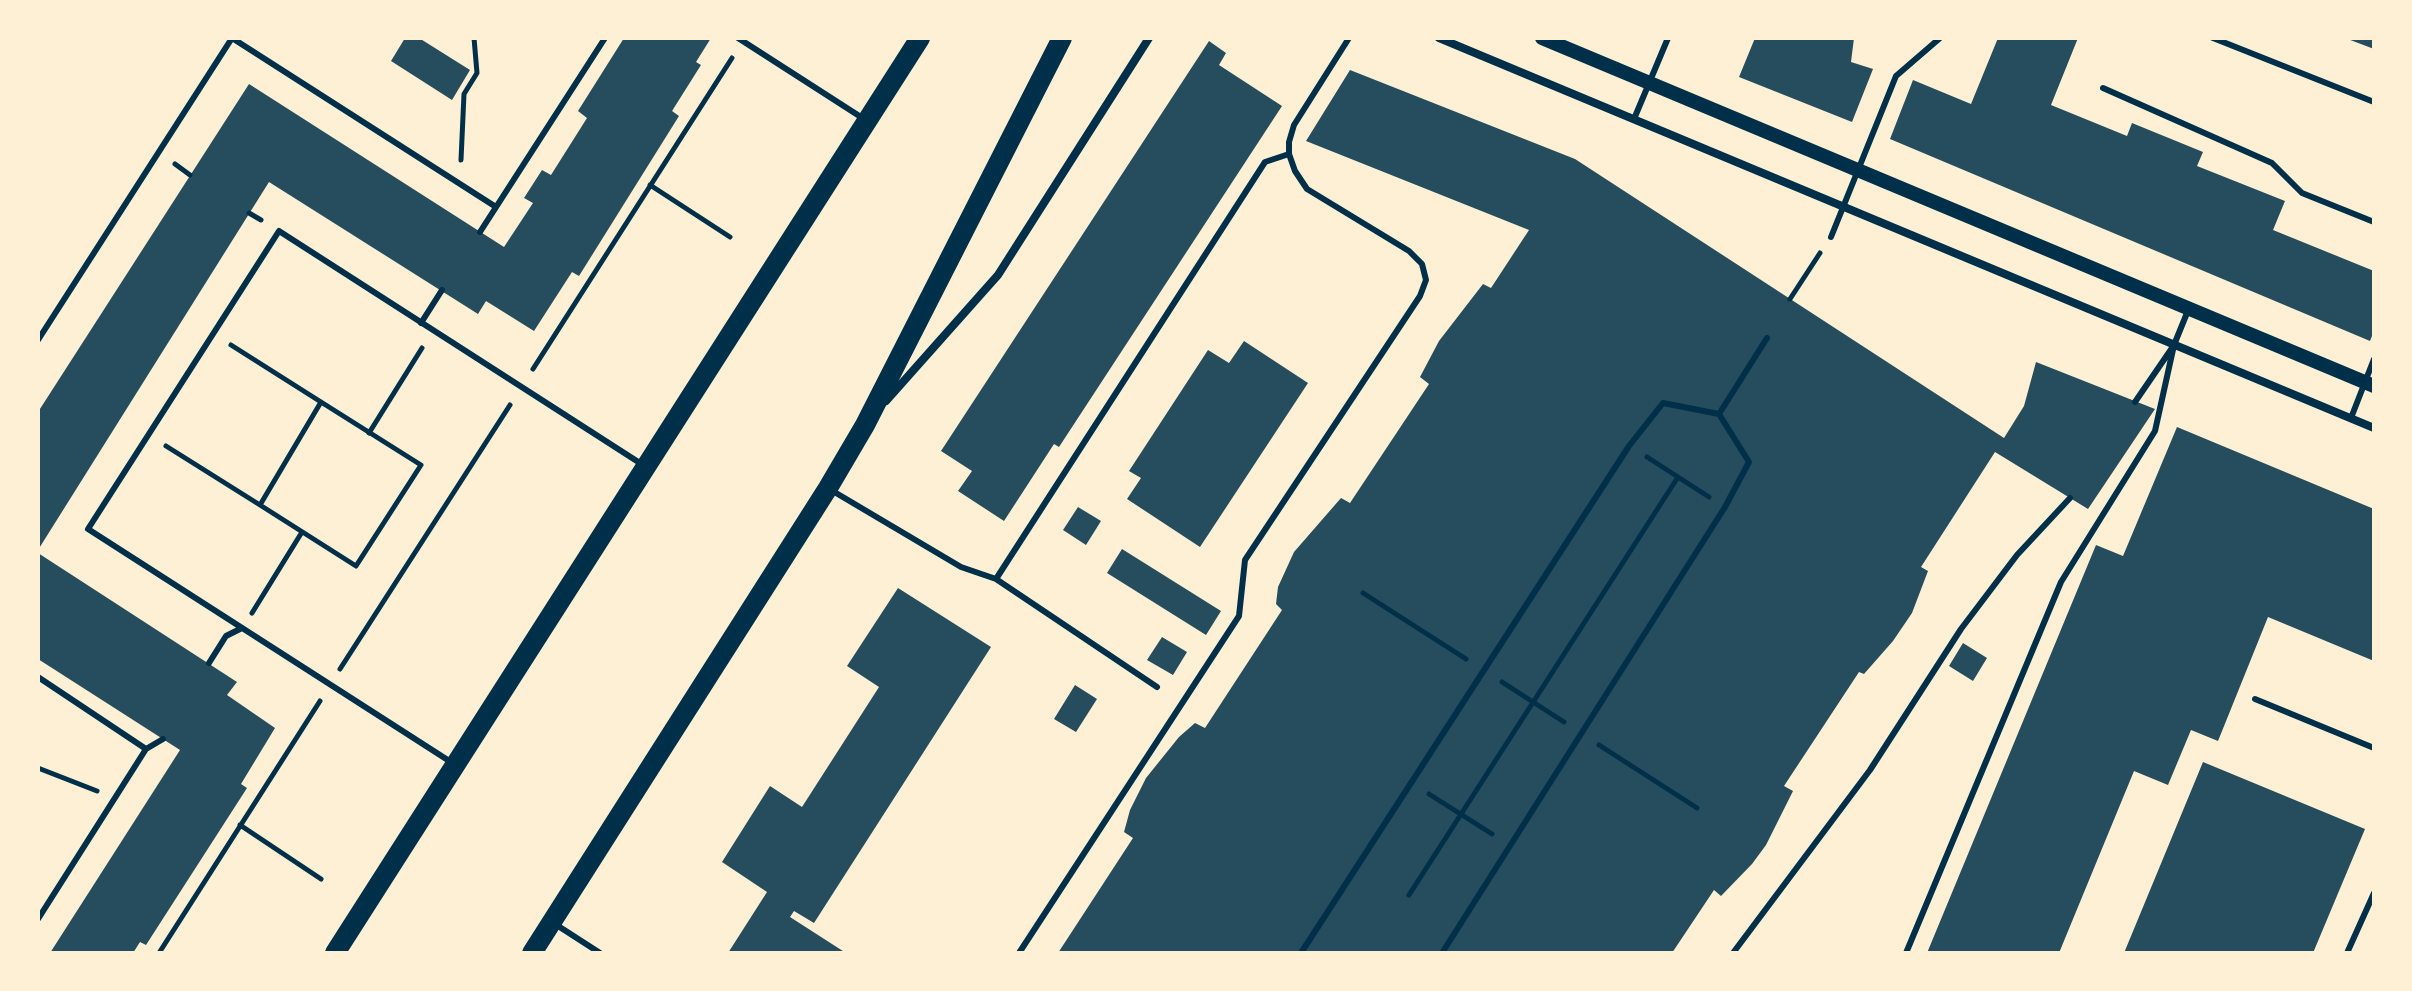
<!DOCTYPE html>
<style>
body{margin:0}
#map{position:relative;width:2412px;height:991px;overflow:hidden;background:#fdf0d5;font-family:Overpass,sans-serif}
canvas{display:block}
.frame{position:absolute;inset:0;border:40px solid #fdf0d5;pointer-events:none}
</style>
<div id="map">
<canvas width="2412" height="991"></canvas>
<div class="frame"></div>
</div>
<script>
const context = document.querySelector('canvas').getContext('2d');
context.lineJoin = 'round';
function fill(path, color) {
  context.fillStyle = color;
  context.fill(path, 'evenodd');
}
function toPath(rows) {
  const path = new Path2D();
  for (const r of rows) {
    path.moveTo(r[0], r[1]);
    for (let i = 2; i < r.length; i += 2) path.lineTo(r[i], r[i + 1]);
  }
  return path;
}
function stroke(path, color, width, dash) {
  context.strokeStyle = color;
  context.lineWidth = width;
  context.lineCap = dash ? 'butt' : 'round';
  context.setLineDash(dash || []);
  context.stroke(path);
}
fill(toPath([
 [405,38,419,38,470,70,452,100,391,61],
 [624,38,711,38,696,62,701,65,672,111,679,116,579,276,572,272,534,331,486,301,478,314,269,182,38,550,38,412,249,84,504,247,533,203,524,198,542,170,551,175,587,118,578,111],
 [1755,38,1854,38,1851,62,1873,69,1852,122,1739,77],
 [1998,38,2078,38,2051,105,2127,136,2132,123,2203,152,2197,166,2285,201,2273,230,2374,271,2374,331,2370,341,1890,139,1913,80,1971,104],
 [2345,38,2374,38,2374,49],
 [1209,41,1226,53,1219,65,1282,106,1059,447,1054,444,1004,521,958,491,972,471,941,451],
 [1350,70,1575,159,2004,438,2024,406,2036,362,2155,409,2088,509,1995,452,1921,567,1928,571,1912,613,1893,641,1864,674,1859,672,1784,786,1793,791,1766,845,1752,864,1721,896,1714,890,1672,953,1058,953,1133,838,1124,832,1130,810,1146,778,1179,737,1195,723,1205,728,1282,610,1276,604,1278,587,1294,552,1341,498,1350,503,1429,384,1420,377,1439,341,1483,284,1491,288,1529,230,1306,141],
 [1244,341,1308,383,1200,547,1127,499,1141,478,1129,471,1208,350,1229,363],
 [2177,427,2374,509,2374,661,2268,617,2218,741,2191,730,2168,785,2134,771,2059,953,1927,953,2096,545,2123,556],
 [1078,507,1101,521,1086,545,1063,530],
 [1122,549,1221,611,1206,635,1107,573],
 [38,553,237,682,227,695,275,728,241,784,247,788,146,945,140,942,133,953,50,953,180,750,38,659],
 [898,588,991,647,814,923,794,911,790,917,846,953,728,953,767,892,722,862,770,786,802,807,879,687,847,666],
 [1162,637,1187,652,1173,675,1147,660],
 [1963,643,1987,658,1973,681,1949,666],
 [1075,685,1097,699,1076,732,1054,719],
 [2203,762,2365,829,2313,953,2124,953]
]), '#264d5e');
stroke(toPath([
 [461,160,464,94,477,73,474,38],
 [175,164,190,175],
 [650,185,730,237],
 [249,213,261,220],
 [1790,299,1820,253],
 [231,345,321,402,421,465,356,566,260,505,321,402],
 [533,369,732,58],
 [369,433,422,348],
 [166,446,260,505],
 [1647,457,1709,497],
 [1363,593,1466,659],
 [252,613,302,532],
 [340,669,510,405],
 [1502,682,1564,722],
 [1599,745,1697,808],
 [38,768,97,791],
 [1429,794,1492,834],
 [240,825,321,879],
 [1409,895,1678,477],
 [159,953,320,701]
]), '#003049', 5);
stroke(toPath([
 [232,38,496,207],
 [738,38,864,119],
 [2213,38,2374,102],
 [2103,88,2272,163,2302,193,2374,222],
 [1634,119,1668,38],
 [480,232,605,38],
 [1831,237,1896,76,1940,38],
 [421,323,442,290],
 [38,340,232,38],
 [2135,402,2172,348],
 [1719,414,1767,338],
 [2351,418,2374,359],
 [831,490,961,567,996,579,1157,687],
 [996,579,1265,162,1289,154],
 [209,663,226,636,242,628],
 [38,677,146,749,38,919],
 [2255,699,2374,748],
 [146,749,163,739],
 [454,764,88,529,279,231,643,465],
 [555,924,600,953],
 [1019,953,1239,616,1245,560,1420,296,1426,280,1422,264,1409,251,1307,189,1295,171,1289,154,1289,142,1294,125,1349,38],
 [1301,953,1629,446,1663,403,1719,414,1749,462,1725,507,1442,953],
 [1733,953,1870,770,1961,629,2017,555,2070,498],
 [1906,953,2061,582,2155,431,2174,345,2189,308],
 [2347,953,2374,893]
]), '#003049', 6);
stroke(toPath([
 [1439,38,2374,428],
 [886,401,998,275,1149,38]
]), '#003049', 8);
stroke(toPath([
 [1542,38,2374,386]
]), '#003049', 14);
stroke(toPath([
 [335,953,920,38],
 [532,953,828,488,865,425,1062,38]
]), '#003049', 20);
</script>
